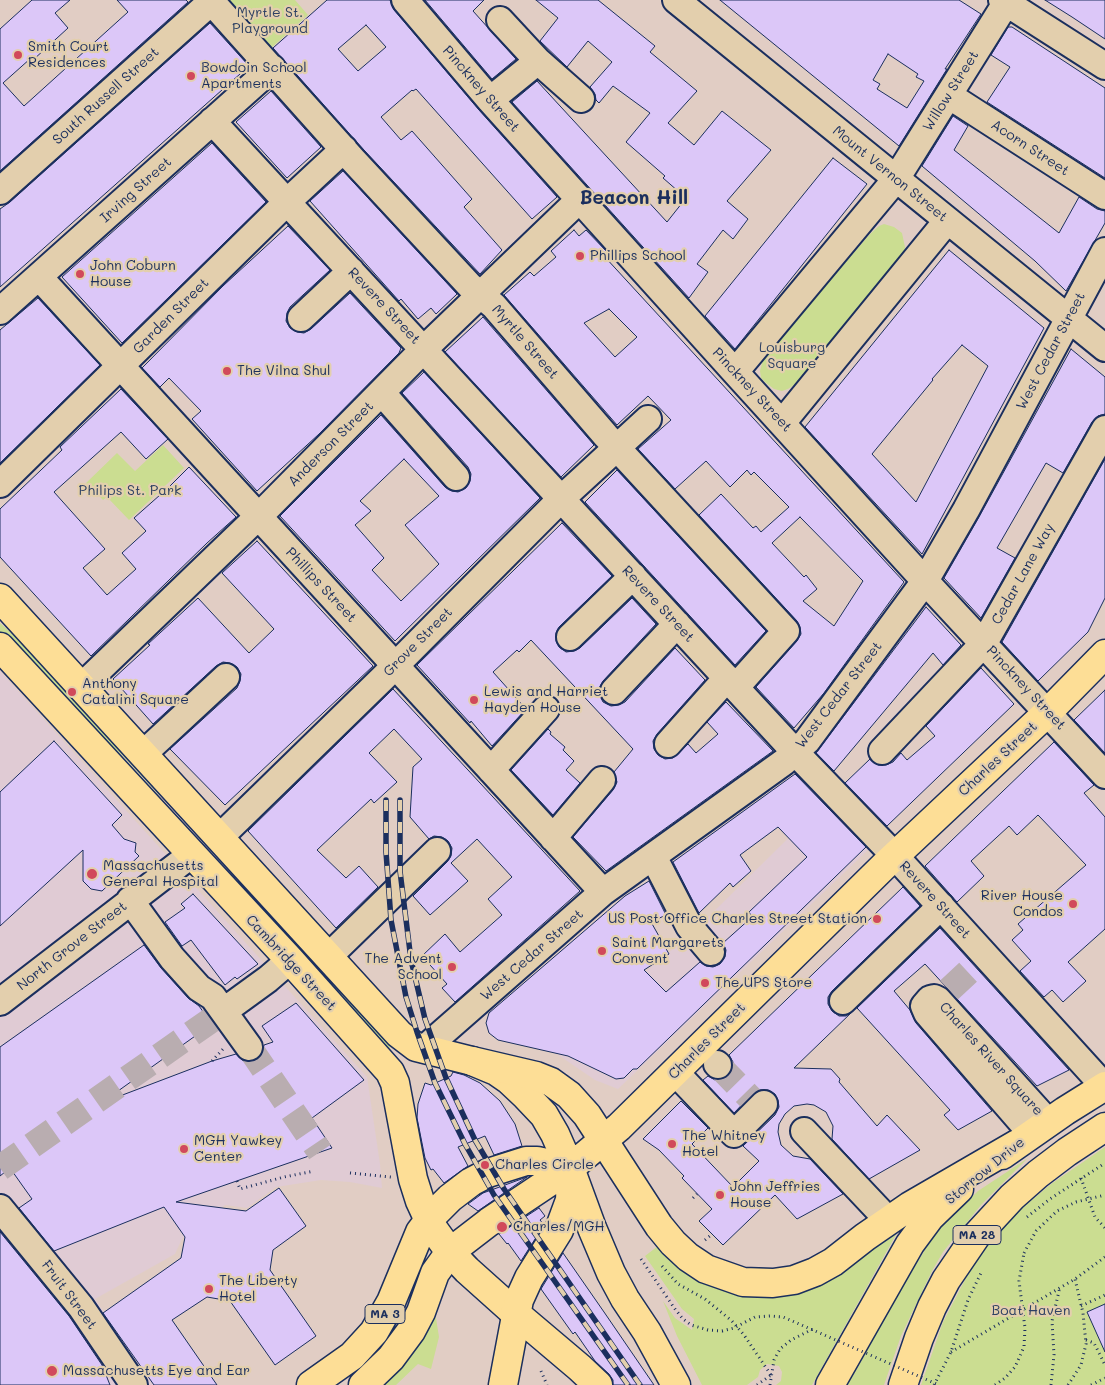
<!DOCTYPE html>
<style>
body{margin:0}
canvas{display:block;background:#e1cdc4}
</style>
<canvas width="1105" height="1385"></canvas>
<script>
const context = document.querySelector('canvas').getContext('2d');
context.lineJoin = 'round';
function fill(path, color) {
  context.fillStyle = color;
  context.fill(path, 'evenodd');
}
function toPath(rows) {
  const path = new Path2D();
  for (const r of rows) {
    path.moveTo(r[0], r[1]);
    for (let i = 2; i < r.length; i += 2) path.lineTo(r[i], r[i + 1]);
  }
  return path;
}
function stroke(path, color, width, dash) {
  context.strokeStyle = color;
  context.lineWidth = width;
  context.lineCap = dash ? 'butt' : 'round';
  context.setLineDash(dash || []);
  context.stroke(path);
}
function label(font, color, halo, rows, align = 'center') {
  context.font = font + ' Mali,sans-serif';
  context.lineWidth = 4.5;
  context.setLineDash([]);
  context.textBaseline = 'middle';
  context.strokeStyle = halo;
  context.fillStyle = color;
  for (const [text, x, y, turn = 0] of rows) {
    context.save();
    context.translate(x, y);
    context.rotate((+turn || 0) * Math.PI / 180);
    context.textAlign = isNaN(turn) ? turn : align;
    if (halo) context.strokeText(text, 0, 0);
    context.fillText(text, 0, 0);
    context.restore();
  }
}
fill(toPath([
 [0,671,367,1077,380,1164,382,1188,350,1182,321,1180,276,1187,247,1208,225,1205,182,1239,175,1254,95,1299,154,1385,0,1385],
 [825,802,870,848,618,1089,595,1080,551,1050,690,935]
]), '#e0cbd4');
fill(toPath([
 [223,0,295,0,308,15,269,50],
 [884,224,894,227,902,233,905,247,904,256,794,385,788,389,782,391,774,389,766,383,761,378,760,371,764,356,870,234,879,226],
 [163,445,184,468,129,520,107,497,103,500,86,483,117,453,135,471],
 [0,623,62,679,164,791,159,795,122,755,59,699,0,634],
 [243,888,331,982,352,1000,391,1047,386,1050,240,892],
 [1105,1147,1105,1385,921,1385,943,1322,967,1276,986,1247,1014,1215,1051,1184],
 [1028,1158,981,1205,943,1252,932,1271,901,1336,884,1385,847,1385,858,1367,890,1308,935,1233,978,1191],
 [890,1232,897,1233,812,1385,776,1385,781,1381,782,1372,779,1366,767,1364,760,1370,758,1377,747,1385,702,1385,677,1336,663,1301,675,1318,692,1330,694,1319,682,1309,645,1256,658,1246,702,1281,717,1288,735,1293],
 [433,1316,436,1318,439,1337,431,1369,418,1364,396,1385,383,1385,409,1357]
]), '#cbdd91');
const building = toPath([
 [32,0,70,0,55,13,68,28,33,60,31,58,3,83,24,106,128,12,117,0,186,0,188,2,0,171,0,29,32,0],
 [327,0,390,0,394,10,479,110,557,197,532,219,416,89,413,91,412,90,381,117,401,140,412,131,472,199,464,207,502,250,480,274,364,150,273,48,327,0],
 [366,25,386,47,358,71,338,49,366,25],
 [425,0,484,0,473,11,516,59,492,79,425,0],
 [536,0,598,0,655,46,650,52,697,91,668,123,694,145,722,111,771,150,727,201,748,219,733,239,723,230,697,264,708,272,689,298,512,102,537,81,667,222,686,198,663,178,665,176,626,142,650,113,613,86,599,103,596,100,595,94,590,87,612,62,588,41,567,67,540,41,558,18,536,0],
 [720,0,959,0,981,14,945,69,947,69,899,146,720,0],
 [888,54,918,74,916,77,924,81,907,108,877,89,880,84,873,80,888,54],
 [1045,0,1105,0,1105,39,1072,17,1045,0],
 [210,23,249,66,0,287,0,209,10,202,210,23],
 [1008,27,1012,27,1105,88,1105,178,987,102,1010,67,991,55,1008,27],
 [271,91,321,147,287,178,236,122,271,91],
 [953,116,968,126,954,150,1059,233,1079,197,1097,209,1105,211,1105,223,1066,291,1035,261,922,166,953,116],
 [212,143,266,202,122,343,62,277,212,143],
 [833,158,867,184,735,349,705,316,833,158],
 [343,171,457,294,436,314,431,308,418,319,401,299,399,301,310,201,343,171],
 [288,226,330,270,290,307,287,313,286,321,290,328,297,332,304,333,311,329,350,293,401,348,399,353,319,434,257,491,192,419,201,411,169,378,160,387,142,368,223,286,288,226],
 [574,230,579,236,586,230,608,253,604,256,904,582,824,693,794,728,756,687,797,641,801,634,800,627,797,621,699,515,721,494,753,528,756,526,761,532,789,507,754,472,751,475,747,470,730,487,706,461,675,489,638,449,671,420,648,396,617,425,504,295,530,272,534,276,556,257,551,251,574,230],
 [609,309,637,337,615,357,584,323,609,309],
 [800,517,863,581,834,626,803,601,817,589,806,575,804,577,772,543,800,517],
 [949,250,1044,328,922,554,805,427,949,250],
 [962,345,988,366,916,502,872,454,933,380,932,379,962,345],
 [38,298,100,365,0,463,0,330,38,298],
 [483,317,594,445,561,477,445,352,483,317],
 [1071,349,1105,377,1105,414,1098,416,1092,422,1063,473,1046,463,997,548,1015,558,981,618,944,578,979,517,1071,349],
 [424,372,540,498,395,641,280,516,381,415,445,487,452,491,458,492,466,488,470,481,471,474,468,467,402,393,424,372],
 [404,459,439,496,405,525,439,564,401,601,372,570,384,558,355,525,371,511,360,501,404,459],
 [121,389,168,439,146,459,121,432,54,492,105,549,83,568,107,595,136,569,122,553,146,531,134,518,169,487,189,467,236,517,207,543,91,656,0,557,0,509,62,450,60,447,121,389],
 [1105,459,1105,598,1088,632,1038,681,1002,642,1105,459],
 [617,470,766,631,735,665,585,502,617,470],
 [562,523,612,576,559,627,556,633,556,641,559,647,566,652,574,651,580,648,632,598,656,624,603,681,599,688,600,696,603,702,611,706,619,705,625,702,675,648,705,680,657,734,653,741,654,749,658,755,665,759,673,758,688,744,696,753,718,734,707,722,726,702,773,751,606,871,573,837,613,790,617,782,614,772,633,749,531,640,519,652,517,650,493,672,526,709,492,746,471,721,470,723,417,665,562,523],
 [257,541,373,666,225,805,170,749,237,688,240,681,241,674,237,667,230,663,223,662,216,666,153,724,113,679,150,645,148,644,198,598,249,653,274,629,222,573,257,541],
 [926,607,961,645,943,665,933,653,834,771,816,753,926,607],
 [981,668,1014,704,887,826,845,783,870,759,878,765,886,765,893,762,901,753,907,760,935,736,926,726,981,668],
 [393,689,580,891,455,1002,442,988,447,984,422,956,445,934,460,952,502,915,488,899,512,877,477,839,451,863,468,881,430,915,413,896,447,862,451,856,452,848,448,841,442,837,434,836,429,839,410,817,413,767,422,759,394,729,369,753,397,782,374,803,371,799,317,850,346,878,359,866,378,887,336,928,248,831,393,689],
 [1105,690,1105,753,1074,720,1105,690],
 [548,729,551,732,550,734,565,747,563,750,574,761,566,770,580,783,553,815,511,770,548,729],
 [54,741,122,815,112,825,124,839,136,843,135,852,139,856,102,891,91,889,83,881,83,850,0,926,0,792,54,741],
 [1054,742,1094,785,1084,793,1105,817,1105,929,1068,962,1086,981,1063,1002,1052,990,1044,997,1020,971,1031,961,1012,940,1023,930,1018,924,1086,865,1038,815,1017,835,1009,826,971,861,984,876,957,902,925,866,1054,742],
 [795,774,866,847,637,1069,633,1069,624,1078,616,1079,568,1056,498,1040,489,1033,486,1023,489,1013,625,896,649,881,666,915,651,922,669,954,644,970,666,992,700,962,706,966,713,967,720,964,725,957,726,950,723,943,752,917,749,912,807,857,778,827,740,855,751,871,733,887,730,883,699,913,673,862,795,774],
 [903,887,920,906,832,991,828,997,828,1004,832,1011,839,1016,846,1016,852,1012,794,1068,831,1069,840,1079,839,1082,877,1126,887,1115,920,1150,869,1179,832,1139,833,1126,826,1112,814,1105,807,1104,794,1106,785,1114,779,1124,778,1132,781,1145,793,1156,810,1159,843,1194,797,1219,775,1195,723,1245,699,1221,712,1209,682,1178,684,1176,659,1150,643,1139,681,1101,708,1128,692,1144,733,1187,759,1161,743,1146,775,1115,779,1107,778,1100,775,1094,768,1090,760,1090,753,1093,734,1113,703,1080,708,1076,715,1080,722,1079,728,1076,733,1068,733,1062,729,1055,903,887],
 [193,894,258,964,237,979,235,977,225,985,191,940,182,946,165,922,185,908,181,904,193,894],
 [940,928,1069,1070,1037,1086,925,964,894,991,910,1010,916,1023,992,1111,958,1130,944,1115,950,1110,857,1008,940,928],
 [144,945,161,968,188,998,199,1006,212,1024,111,1096,112,1099,212,1061,236,1054,243,1061,250,1062,257,1059,262,1054,264,1045,273,1042,262,1026,296,1003,364,1080,312,1118,332,1148,176,1202,246,1211,279,1188,306,1226,273,1250,270,1270,316,1336,275,1365,230,1301,207,1297,172,1320,217,1385,154,1385,103,1313,181,1258,185,1237,164,1207,54,1251,19,1208,32,1199,22,1185,10,1168,0,1176,0,1047,144,945],
 [453,1072,464,1075,480,1083,500,1101,515,1124,522,1146,494,1155,485,1136,458,1147,468,1166,444,1183,433,1169,431,1170,425,1158,417,1118,418,1104,425,1083,431,1085,451,1076,453,1072],
 [527,1177,478,1211,468,1204,483,1193,527,1177],
 [539,1208,545,1216,540,1220,544,1225,521,1261,508,1243,507,1244,499,1234,539,1208],
 [0,1232,69,1316,102,1365,110,1385,0,1385,0,1232],
 [563,1253,604,1312,654,1385,613,1385,613,1380,609,1374,595,1361,575,1332,573,1334,541,1289,563,1253],
 [1105,1304,1105,1352,1087,1312,1105,1304]
]);
fill(building, '#dcc7f8');
stroke(building, '#1b2f5e', 1);
stroke(toPath([
 [949,990,976,965],
 [249,1047,320,1152],
 [718,1065,756,1104],
 [0,1168,224,1011]
]), '#b9adb0', 26, [26, 13]);
const minor = toPath([
 [210,0,353,160,470,286,494,306,606,436,786,631,736,687],
 [405,0,490,100,735,372,925,581,1105,775],
 [676,0,1105,348],
 [1002,0,1105,66],
 [500,20,538,61],
 [490,100,538,61,581,99],
 [956,100,1105,196],
 [212,121,795,752,895,856,1104,1086],
 [0,191,212,1],
 [39,277,603,892],
 [0,311,272,68],
 [301,318,351,271],
 [735,372,896,179,1006,3],
 [382,393,456,477],
 [782,423,947,221],
 [0,484,287,202,344,149],
 [570,637,633,576],
 [81,687,267,508,424,349,579,200],
 [614,691,677,624],
 [668,744,727,678],
 [882,751,984,643,1105,429],
 [143,754,226,677],
 [491,770,546,709],
 [220,837,383,678,561,499,648,419],
 [553,838,602,780],
 [653,856,689,926,711,952],
 [130,900,172,958,199,988,213,997,249,1047],
 [328,957,437,851],
 [843,1001,941,906],
 [0,1002,192,854],
 [224,1011,268,979,290,960],
 [424,1049,603,892,784,762,807,741,925,581,966,510,1105,251],
 [717,1064,718,1065],
 [675,1072,734,1134,764,1104],
 [804,1131,888,1220],
 [1032,1134,927,1013,924,1006,930,999,934,998,938,1000,1048,1122],
 [0,1208,81,1307,134,1385]
]);
const major = toPath([
 [0,598,399,1034,416,1047,472,1061,496,1071,509,1080,526,1096,544,1115,555,1134,570,1168,619,1127,885,865,1048,712,1105,654],
 [0,647,290,960,390,1072,395,1083,413,1179,420,1201,432,1227,450,1252,467,1270,515,1313]
]);
const highway = toPath([
 [472,1061,536,1076,551,1082,569,1095,587,1115,659,1226,673,1243,688,1257,706,1269,743,1282,773,1283,794,1280,815,1272,833,1262,865,1237,910,1206,1017,1144],
 [1002,1155,1065,1111,1105,1086],
 [570,1168,592,1228,611,1273,625,1299,647,1332,676,1385],
 [515,1313,580,1368,598,1385],
 [311,1385,352,1356,374,1332,391,1302,420,1232,433,1215,450,1198,471,1182,488,1173,526,1161,537,1161,570,1168],
 [363,1385,391,1358,411,1331,421,1312,435,1273,450,1252,489,1222,570,1168],
 [503,1385,519,1300,529,1278,559,1230,563,1219,570,1200,571,1177],
 [830,1385,910,1244,930,1217,959,1189],
 [903,1385,919,1338,932,1307,946,1280,976,1236,1012,1197,1038,1174,1067,1152,1105,1127]
]);
stroke(minor, '#1b2f5e', 30);
stroke(major, '#1b2f5e', 31);
stroke(highway, '#1b2f5e', 31);
stroke(toPath([
 [212,1061,223,1049],
 [350,1173,391,1177],
 [1081,1178,1095,1217,1105,1228],
 [237,1181,240,1189,284,1177,314,1171],
 [693,1198,697,1194],
 [1027,1217,1050,1199,1105,1163],
 [705,1240,712,1234],
 [1024,1253,1036,1231,1057,1211,1076,1202,1105,1195],
 [662,1266,678,1284,705,1299,732,1321,744,1335,771,1375],
 [1081,1306,1105,1295],
 [1086,1340,1094,1343,1105,1365],
 [951,1352,1075,1279,1105,1257],
 [541,1371,547,1385],
 [757,1385,771,1375],
 [770,1385,774,1360,780,1349,791,1340,813,1329],
 [934,1385,951,1352,968,1300,982,1271],
 [1051,1385,1054,1355,1052,1321,1060,1287],
 [1068,1385,1081,1365,1086,1344,1083,1313,1075,1279],
 [1091,1385,1105,1378]
]), '#1b2f5e', 3, [1, 4]);
stroke(minor, '#e3cfad', 26);
stroke(major, '#fdde96', 28);
stroke(highway, '#fdde96', 28);
const rail = toPath([
 [386,800,386,852,391,920,406,997,417,1032,435,1083,465,1144,494,1195,628,1385],
 [400,800,400,871,411,960,425,1019,446,1078,475,1140,504,1189,640,1385]
]);
stroke(rail, '#1b2f5e', 5.5);
stroke(rail, '#e3cfad', 4, [11]);
stroke(toPath([
 [641,1259,675,1309,683,1319,691,1325,708,1330,722,1331,734,1328,755,1317,770,1316,783,1317,939,1385],
 [995,1385,1005,1378,1015,1367,1024,1347,1025,1328,1019,1281,1024,1253]
]), '#1b2f5e', 3, [1, 4]);
for (const [x, y, r, color] of [
 [18,55,5,"#d1495b"],
 [191,76,5,"#d1495b"],
 [580,256,5,"#d1495b"],
 [80,274,5,"#d1495b"],
 [227,371,5,"#d1495b"],
 [72,692,5,"#d1495b"],
 [474,700,5,"#d1495b"],
 [92,874,6,"#d1495b"],
 [1073,904,5,"#d1495b"],
 [877,919,5,"#d1495b"],
 [602,951,5,"#d1495b"],
 [452,967,5,"#d1495b"],
 [705,983,5,"#d1495b"],
 [672,1144,5,"#d1495b"],
 [184,1149,5,"#d1495b"],
 [485,1165,5,"#d1495b"],
 [720,1195,5,"#d1495b"],
 [502,1227,6,"#d1495b"],
 [209,1289,5,"#d1495b"],
 [52,1371,6,"#d1495b"]
]) {
  const dot = new Path2D();
  dot.arc(x, y, r, 0, 2 * Math.PI);
  context.fillStyle = color;
  context.fill(dot);
  stroke(dot, '#e3cfad', 2);
}
for (const [x, y, w] of [
 [977,1235,48],
 [385,1314,40]
]) {
  const box = new Path2D();
  box.roundRect(x - w / 2, y - 9.5, w, 19, 4);
  context.fillStyle = '#e3cfad';
  context.fill(box);
  stroke(box, '#1b2f5e', 1);
}
label('bold 12px', '#1b2f5e', null, [
 ["MA 28",977,1235],
 ["MA 3",385,1314]
]);
label('14px', '#2d4063', '#e3cfad', [
 ["Myrtle St.",270,13],
 ["Playground",270,29],
 ["Louisburg",792,348],
 ["Square",792,364],
 ["Philips St. Park",130,491],
 ["Boat Haven",1031,1311]
]);
label('14px', '#1b2f5e', '#e3cfad', [
 ["Smith Court",28,47],
 ["Residences",28,63],
 ["Bowdoin School",201,68],
 ["Apartments",201,84],
 ["Phillips School",590,256],
 ["John Coburn",90,266],
 ["House",90,282],
 ["The Vilna Shul",237,371],
 ["Anthony",82,684],
 ["Catalini Square",82,700],
 ["Lewis and Harriet",484,692],
 ["Hayden House",484,708],
 ["Massachusetts",103,866],
 ["General Hospital",103,882],
 ["River House",1063,896,"right"],
 ["Condos",1063,912,"right"],
 ["US Post Office Charles Street Station",867,919,"right"],
 ["Saint Margarets",612,943],
 ["Convent",612,959],
 ["The Advent",442,959,"right"],
 ["School",442,975,"right"],
 ["The UPS Store",715,983],
 ["The Whitney",682,1136],
 ["Hotel",682,1152],
 ["MGH Yawkey",194,1141],
 ["Center",194,1157],
 ["Charles Circle",495,1165],
 ["John Jeffries",730,1187],
 ["House",730,1203],
 ["Charles/MGH",513,1227],
 ["The Liberty",219,1281],
 ["Hotel",219,1297],
 ["Massachusetts Eye and Ear",63,1371]
], 'left');
label('14px', '#1b2f5e', '#e3cfad', [
 ["Pinckney Street",481,89,49],
 ["Willow Street",951,91,-58],
 ["South Russell Street",106,96,-42],
 ["Acorn Street",1030,148,33],
 ["Mount Vernon Street",890,174,39],
 ["Irving Street",136,190,-42],
 ["Revere Street",384,306,47],
 ["Garden Street",171,316,-45],
 ["Myrtle Street",525,342,49],
 ["West Cedar Street",1051,351,-62],
 ["Pinckney Street",752,390,47],
 ["Anderson Street",331,444,-45],
 ["Cedar Lane Way",1023,574,-61],
 ["Phillips Street",321,585,47],
 ["Revere Street",658,604,47],
 ["Grove Street",418,642,-45],
 ["Pinckney Street",1026,688,47],
 ["West Cedar Street",839,695,-52],
 ["Charles Street",998,759,-43],
 ["Revere Street",935,900,48],
 ["North Grove Street",72,946,-38],
 ["West Cedar Street",532,955,-41],
 ["Cambridge Street",291,963,47],
 ["Charles Street",707,1041,-45],
 ["Charles River Square",991,1059,48],
 ["Storrow Drive",985,1171,-39],
 ["Fruit Street",69,1295,53]
]);
label('bold 19px', '#1b2f5e', '#e3cfad', [
 ["Beacon Hill",634,198]
]);
</script>
